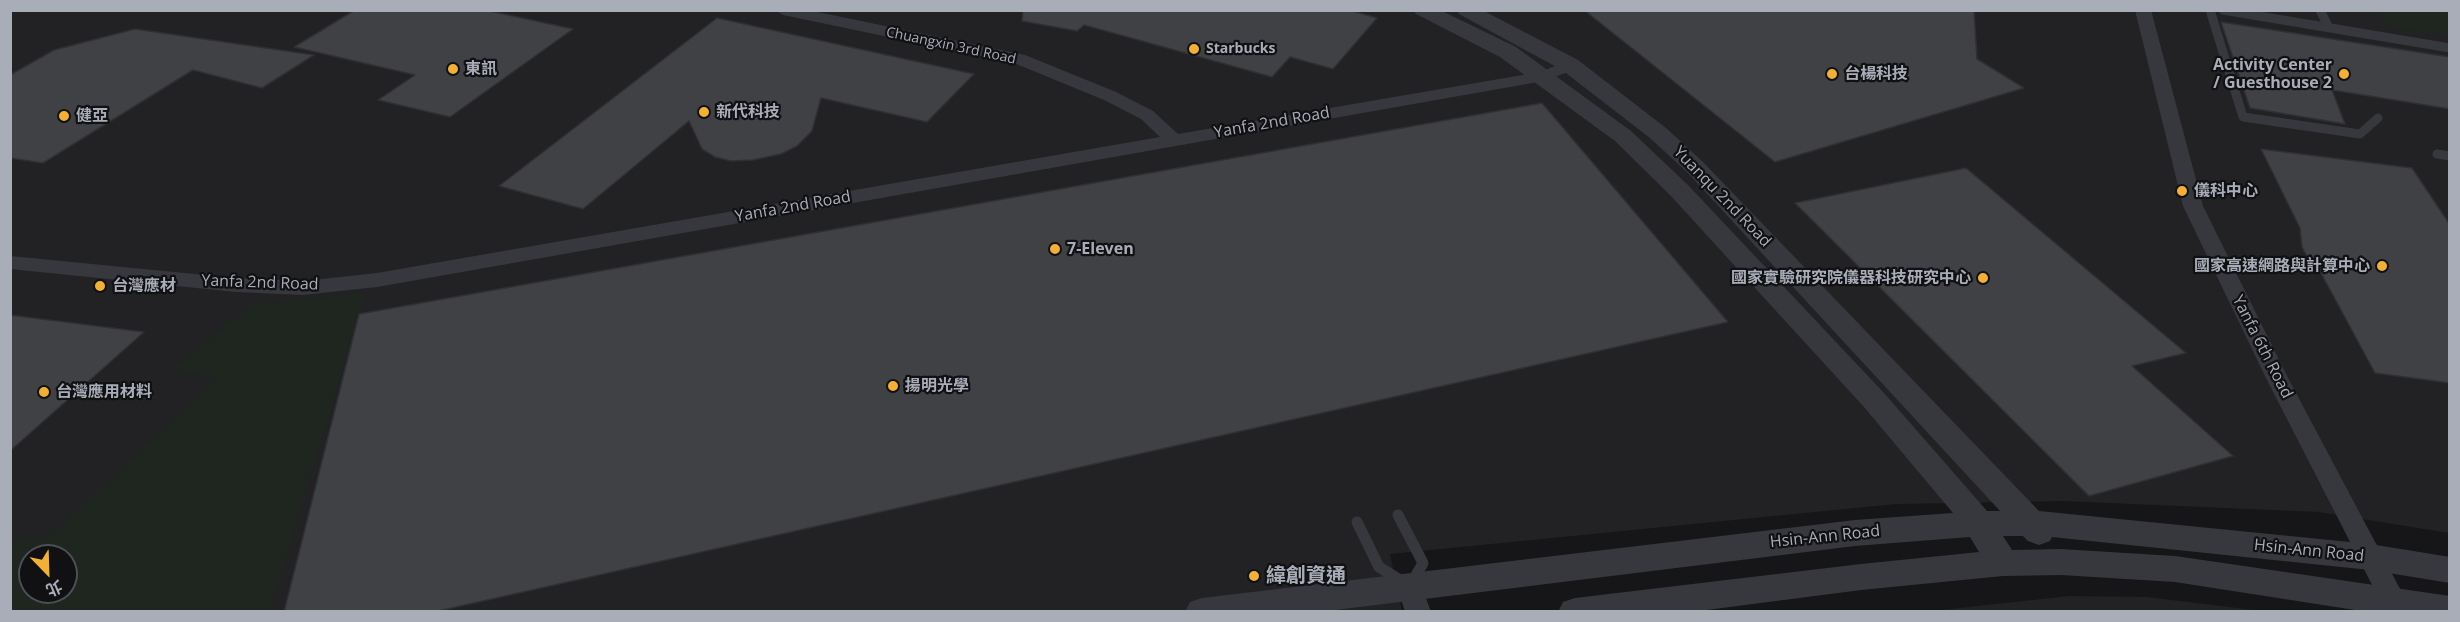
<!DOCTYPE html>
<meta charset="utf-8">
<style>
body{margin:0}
#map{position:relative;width:2460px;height:622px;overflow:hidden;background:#161618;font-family:"Open Sans","Noto Sans TC",sans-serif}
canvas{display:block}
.frame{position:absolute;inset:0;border:12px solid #a8adb8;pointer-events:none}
.north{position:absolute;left:18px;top:544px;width:60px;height:60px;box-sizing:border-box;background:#111113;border:2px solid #4d4f55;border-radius:50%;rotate:157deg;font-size:16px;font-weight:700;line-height:24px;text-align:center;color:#a8adb8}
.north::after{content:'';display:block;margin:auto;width:21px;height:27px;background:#f2b134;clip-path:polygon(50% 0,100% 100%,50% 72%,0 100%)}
</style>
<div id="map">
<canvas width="2460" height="622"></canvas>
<div class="frame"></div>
<div class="north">北</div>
</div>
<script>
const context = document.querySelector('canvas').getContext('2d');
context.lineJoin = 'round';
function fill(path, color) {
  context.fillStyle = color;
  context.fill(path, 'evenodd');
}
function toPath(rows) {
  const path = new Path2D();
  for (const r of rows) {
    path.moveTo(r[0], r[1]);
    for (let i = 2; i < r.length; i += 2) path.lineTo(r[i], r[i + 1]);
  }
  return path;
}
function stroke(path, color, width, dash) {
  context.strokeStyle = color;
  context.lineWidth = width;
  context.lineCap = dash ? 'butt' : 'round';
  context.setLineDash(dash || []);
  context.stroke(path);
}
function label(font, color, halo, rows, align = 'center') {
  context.font = font + ' "Open Sans","Noto Sans TC",sans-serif';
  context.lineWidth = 4.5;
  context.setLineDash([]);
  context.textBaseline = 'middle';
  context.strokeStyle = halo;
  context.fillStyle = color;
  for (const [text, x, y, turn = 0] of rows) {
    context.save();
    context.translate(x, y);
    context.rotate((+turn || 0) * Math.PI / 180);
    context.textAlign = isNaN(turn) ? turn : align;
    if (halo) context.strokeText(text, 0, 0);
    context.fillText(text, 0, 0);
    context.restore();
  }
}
fill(toPath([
 [10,11,2449,11,2449,533,2319,512,2063,501,1896,504,1390,554,1402,611,11,611],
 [30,556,66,556,66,592,30,592],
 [2069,596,2147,597,2262,611,1932,611]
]), '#222225');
fill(toPath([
 [2377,11,2449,11,2449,36,2399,29,2384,22],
 [366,293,270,611,11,611,10,537,42,542,217,379,173,369,252,304],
 [30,556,66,556,66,592,30,592]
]), '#1e261f');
const building = toPath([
 [355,10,485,10,573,29,450,117,378,100,415,75,294,47,355,10],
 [1023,10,1349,10,1377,18,1333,69,1290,57,1272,77,1084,25,1077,31,1022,21,1023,10],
 [1584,10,1974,10,1977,59,2024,88,1775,162,1584,10],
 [717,18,974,74,927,122,821,98,812,131,797,146,781,154,753,160,731,161,715,157,702,149,689,121,583,209,499,186,717,18],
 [2221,22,2450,57,2450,109,2332,90,2345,124,2250,108,2221,22],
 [135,29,314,55,262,88,193,70,43,163,10,158,10,75,54,50,135,29],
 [1542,103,1728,322,434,612,284,612,359,314,1542,103],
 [2261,149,2412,168,2450,225,2450,383,2375,373,2321,273,2309,260,2302,247,2300,228,2261,149],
 [1966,168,2186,353,2132,366,2233,456,2089,496,1795,203,1966,168],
 [10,315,144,332,10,451,10,315]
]);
fill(building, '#404145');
stroke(building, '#303034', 1.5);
stroke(toPath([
 [2210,10,2243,117,2360,134,2378,118],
 [2223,10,2450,48],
 [2320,10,2328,26],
 [2437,154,2450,156]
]), '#37383d', 9);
stroke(toPath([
 [1357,522,1379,567,1410,586,1423,563,1398,515]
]), '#37383d', 11);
fill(toPath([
 [775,10,808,10,1025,55,1116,92,1153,111,1178,134,1540,72,1570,60,1578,65,1576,69,1544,81,377,287,303,295,236,292,10,269,10,256,236,278,303,281,377,273,1160,137,1141,119,1104,100,1014,63,783,15,775,10],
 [2135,10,2151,10,2203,206,2288,378,2407,602,2403,610,2398,612,2385,610,2266,378,2183,206,2135,10],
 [1410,576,1419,579,1431,612,1405,612,1397,586,1401,579,1410,576]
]), '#37383d');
fill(toPath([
 [1413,10,1440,10,1516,47,1631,131,1688,185,1884,393,1987,511,2000,511,1687,172,1650,138,1562,70,1459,14,1456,10,1482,10,1578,60,1666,128,1703,162,2039,511,2370,544,2450,557,2450,583,2370,570,2052,537,2050,541,2039,545,2028,541,2023,536,2003,536,2012,550,2061,549,2175,556,2450,596,2450,612,2368,612,2175,582,2061,575,2003,576,1861,590,1691,612,1558,612,1563,602,1575,598,1861,564,1979,552,1970,537,1855,546,1319,612,1185,612,1190,602,1202,598,1855,520,1953,513,1864,407,1670,195,1615,141,1500,57,1416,14,1413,10]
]), '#37383d');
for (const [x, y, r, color] of [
 [1194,49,6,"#f2b134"],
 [453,69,6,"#f2b134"],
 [1832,74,6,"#f2b134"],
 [2344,74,6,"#f2b134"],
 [704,112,6,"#f2b134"],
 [64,116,6,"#f2b134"],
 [2182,191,6,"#f2b134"],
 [1055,249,6,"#f2b134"],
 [2382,266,6,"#f2b134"],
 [1983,278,6,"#f2b134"],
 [100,286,6,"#f2b134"],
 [893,386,6,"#f2b134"],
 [44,392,6,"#f2b134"],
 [1254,576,6,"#f2b134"]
]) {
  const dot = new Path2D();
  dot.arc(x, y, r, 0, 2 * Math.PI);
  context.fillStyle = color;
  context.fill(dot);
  stroke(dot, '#111113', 2);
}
label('14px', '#a8adb8', '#111113', [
 ["Chuangxin 3rd Road",951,46,12]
]);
label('bold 14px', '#a8adb8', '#111113', [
 ["Starbucks",1206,49]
], 'left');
label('bold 16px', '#a8adb8', '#111113', [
 ["Activity Center",2332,65,"right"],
 ["/ Guesthouse 2",2332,83,"right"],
 ["東訊",465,69],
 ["台楊科技",1844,74],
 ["新代科技",716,112],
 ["健亞",76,116],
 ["儀科中心",2194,191],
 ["7-Eleven",1067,249],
 ["國家高速網路與計算中心",2370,266,"right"],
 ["國家實驗研究院儀器科技研究中心",1971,278,"right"],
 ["台灣應材",112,286],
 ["揚明光學",905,386],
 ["台灣應用材料",56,392]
], 'left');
label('16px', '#a8adb8', '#111113', [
 ["Yanfa 2nd Road",1272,123,-10],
 ["Yuanqu 2nd Road",1722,197,46],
 ["Yanfa 2nd Road",793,207,-10],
 ["Yanfa 2nd Road",260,283,2],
 ["Yanfa 6th Road",2262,347,63],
 ["Hsin-Ann Road",1825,537,-6],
 ["Hsin-Ann Road",2309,551,6]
]);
label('bold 20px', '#a8adb8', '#111113', [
 ["緯創資通",1266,576]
], 'left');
</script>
